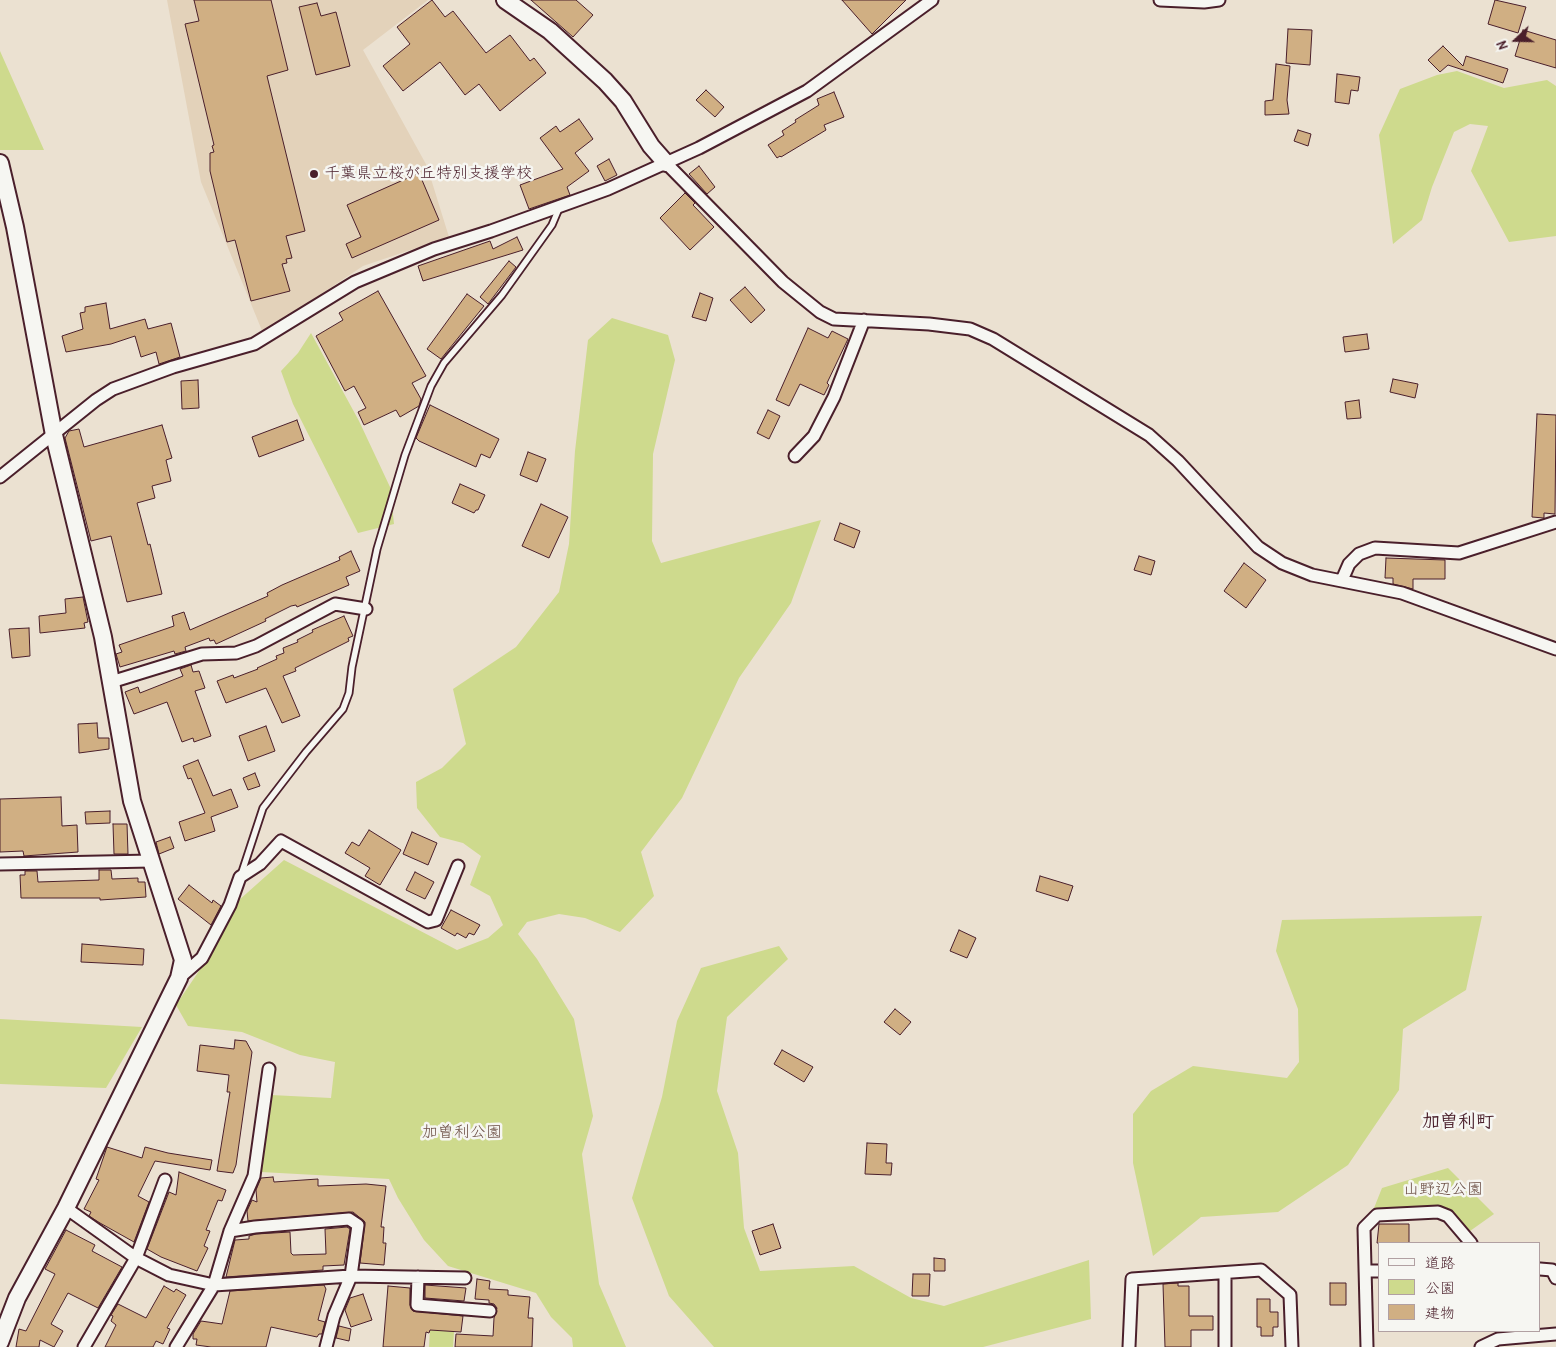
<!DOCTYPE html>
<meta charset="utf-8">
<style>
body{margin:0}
#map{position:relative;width:1556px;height:1347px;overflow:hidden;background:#ebe1d1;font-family:"Patrick Hand","Klee One",sans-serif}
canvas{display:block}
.legend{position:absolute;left:1378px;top:1242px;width:162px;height:90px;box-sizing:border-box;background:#f6f6f2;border:1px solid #b1a0a2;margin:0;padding:6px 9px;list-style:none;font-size:15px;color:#4a1f2b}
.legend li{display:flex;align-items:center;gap:10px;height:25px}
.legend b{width:25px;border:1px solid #b1a0a2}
.north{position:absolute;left:1491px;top:15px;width:50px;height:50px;-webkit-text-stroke:4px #f6f6f2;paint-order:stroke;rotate:249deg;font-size:14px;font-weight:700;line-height:20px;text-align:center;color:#4a1f2b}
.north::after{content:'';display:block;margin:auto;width:18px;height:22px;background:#4a1f2b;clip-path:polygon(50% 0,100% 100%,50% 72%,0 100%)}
</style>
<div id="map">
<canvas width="1556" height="1347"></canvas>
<ul class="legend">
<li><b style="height:6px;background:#f6f6f2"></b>道路</li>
<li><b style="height:14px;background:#ceda8d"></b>公園</li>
<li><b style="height:14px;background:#d0af83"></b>建物</li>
</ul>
<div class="north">N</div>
</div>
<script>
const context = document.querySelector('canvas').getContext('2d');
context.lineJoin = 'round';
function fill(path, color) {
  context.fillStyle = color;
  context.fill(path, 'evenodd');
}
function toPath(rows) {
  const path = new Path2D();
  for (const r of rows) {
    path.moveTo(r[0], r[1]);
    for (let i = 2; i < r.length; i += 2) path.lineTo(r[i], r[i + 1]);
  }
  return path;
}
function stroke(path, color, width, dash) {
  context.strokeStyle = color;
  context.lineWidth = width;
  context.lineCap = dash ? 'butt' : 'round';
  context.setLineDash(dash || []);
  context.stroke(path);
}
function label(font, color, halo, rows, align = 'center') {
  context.font = font + ' "Patrick Hand","Klee One",sans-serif';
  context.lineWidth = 5;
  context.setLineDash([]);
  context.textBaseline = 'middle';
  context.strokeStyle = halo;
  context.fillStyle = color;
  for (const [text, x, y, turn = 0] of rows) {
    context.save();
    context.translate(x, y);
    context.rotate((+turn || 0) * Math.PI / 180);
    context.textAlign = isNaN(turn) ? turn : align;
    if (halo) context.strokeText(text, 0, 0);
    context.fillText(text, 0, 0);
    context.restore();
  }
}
fill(toPath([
 [167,0,428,0,363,50,427,166,449,237,363,266,263,333,201,182]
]), '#e3d2ba');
fill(toPath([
 [0,51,44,150,0,150],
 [1457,71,1504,88,1547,80,1556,86,1556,236,1509,242,1471,171,1488,126,1470,124,1454,132,1432,187,1422,220,1393,244,1379,135,1400,89,1437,75],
 [612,318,668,335,675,360,653,454,652,541,661,563,821,520,791,603,739,678,682,798,641,852,654,896,620,932,585,918,559,914,527,922,518,934,537,959,574,1019,593,1116,582,1154,599,1284,626,1347,573,1347,572,1338,551,1317,536,1293,448,1266,424,1240,398,1198,389,1179,261,1172,271,1095,331,1098,335,1062,300,1055,242,1032,188,1026,176,1005,203,965,238,901,284,860,457,950,488,938,503,925,490,896,470,885,481,856,463,843,440,837,417,808,416,782,442,768,466,744,453,689,516,647,559,592,569,544,575,451,588,340],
 [311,333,359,421,390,487,394,524,358,533,293,404,281,371,298,353],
 [1482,916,1466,990,1403,1029,1399,1090,1348,1165,1278,1212,1201,1217,1153,1256,1133,1163,1133,1114,1151,1091,1193,1066,1287,1078,1299,1062,1298,1009,1276,951,1282,920],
 [779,946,788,959,727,1017,717,1091,738,1153,744,1228,760,1271,854,1266,911,1298,944,1306,1089,1260,1091,1319,983,1347,714,1347,669,1296,632,1198,662,1097,677,1021,701,968],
 [0,1019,142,1027,106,1088,0,1084],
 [1448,1168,1494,1214,1470,1231,1448,1208,1374,1208,1382,1188],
 [430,1329,454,1332,453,1347,429,1347]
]), '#ceda8d');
const building = toPath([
 [194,0,271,0,288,70,267,76,305,231,286,236,292,258,286,259,287,263,282,264,290,291,251,301,235,240,227,242,210,171,210,153,214,152,212,146,214,145,185,24,199,21,194,0],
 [432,0,445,17,453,11,486,53,510,35,530,61,534,58,546,73,500,111,479,84,465,95,440,62,403,91,383,66,410,44,397,27,432,0],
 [531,0,576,0,593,15,573,37,531,0],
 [842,0,906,0,872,34,842,0],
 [1495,0,1526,7,1518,33,1488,24,1495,0],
 [317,3,321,16,336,12,350,66,316,75,299,7,317,3],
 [1288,29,1312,30,1310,65,1286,63,1288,29],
 [1523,30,1556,40,1556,68,1515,56,1523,30],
 [1443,46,1463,66,1466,56,1508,69,1503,83,1448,65,1440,72,1428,60,1443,46],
 [1276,64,1290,66,1287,100,1289,114,1265,115,1265,101,1273,100,1276,64],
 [1337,74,1360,77,1358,91,1351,90,1349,104,1335,102,1337,74],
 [706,90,724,107,715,117,696,100,706,90],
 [834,92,844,117,824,125,826,130,781,157,780,156,777,158,768,145,784,135,782,131,796,122,795,120,819,105,817,99,834,92],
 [579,119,593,139,575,153,589,171,567,187,570,195,529,209,520,185,563,169,540,138,556,126,560,132,579,119],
 [1298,130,1311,134,1308,146,1294,141,1298,130],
 [609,159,617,175,605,181,597,166,609,159],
 [699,166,715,187,707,194,689,174,699,166],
 [419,173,439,220,352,258,346,244,361,237,347,205,419,173],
 [685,193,695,203,693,205,714,227,690,250,660,218,685,193],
 [517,237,523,250,423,281,418,266,490,241,493,249,517,237],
 [509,261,516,267,488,304,480,297,509,261],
 [745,287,765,310,751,323,730,300,745,287],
 [378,291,426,376,412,383,421,399,419,406,400,417,396,410,364,425,358,412,366,408,354,386,345,391,316,336,343,320,339,313,378,291],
 [700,293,713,298,706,321,692,317,700,293],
 [467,294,484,306,441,359,427,349,467,294],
 [106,303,110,329,145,319,148,329,171,323,180,357,159,364,156,352,141,357,135,336,111,344,66,352,62,336,83,329,80,313,85,312,85,307,106,303],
 [808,328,828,338,832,331,848,339,827,383,829,385,824,395,800,384,789,406,776,400,808,328],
 [1367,334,1369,349,1345,352,1343,337,1367,334],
 [1393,379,1418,384,1415,398,1390,392,1393,379],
 [198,380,199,408,182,409,181,381,198,380],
 [1359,400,1361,418,1347,419,1345,402,1359,400],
 [430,405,499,439,490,458,481,454,476,467,419,441,416,438,430,405],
 [768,410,780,416,769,439,757,433,768,410],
 [1537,414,1556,415,1555,514,1544,513,1544,518,1532,517,1537,414],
 [297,420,304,440,259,457,252,437,297,420],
 [162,425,172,458,166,460,171,481,152,486,155,498,137,503,148,545,150,544,162,594,127,602,111,536,91,541,65,438,69,431,79,429,84,447,162,425],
 [528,452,546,459,537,482,520,475,528,452],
 [460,484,485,495,478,510,476,510,474,513,452,503,460,484],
 [541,504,568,517,549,558,522,546,541,504],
 [840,523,860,531,854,548,834,540,840,523],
 [351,551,360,571,346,577,349,585,297,607,296,605,291,606,265,619,266,621,216,644,214,640,210,641,209,638,185,647,186,651,175,654,174,651,120,667,116,654,122,652,119,645,174,626,172,616,184,612,190,630,268,596,267,593,282,585,340,560,339,557,351,551],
 [1139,556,1155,561,1151,575,1134,570,1139,556],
 [1386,558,1445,560,1445,579,1413,579,1413,589,1393,584,1393,578,1385,578,1386,558],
 [1244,563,1266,580,1246,608,1224,591,1244,563],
 [83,597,88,622,84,623,85,628,40,633,39,616,66,613,65,599,83,597],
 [344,616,353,636,348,638,349,641,295,668,296,671,283,676,300,716,282,723,266,688,226,703,217,681,233,675,234,678,258,669,257,668,277,659,276,656,284,653,283,648,298,642,297,640,313,632,312,630,344,616],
 [29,628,30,656,12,658,9,629,29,628],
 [191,665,193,672,199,671,205,688,195,691,211,736,194,742,193,738,182,742,167,702,134,714,125,692,138,687,140,693,183,676,180,669,191,665],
 [97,723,98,738,109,738,109,749,79,753,78,724,97,723],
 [266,726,275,751,248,761,239,736,266,726],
 [198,760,213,796,231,789,238,807,211,817,215,831,185,841,179,822,205,813,191,778,188,779,183,766,198,760],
 [255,773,260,786,248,790,243,778,255,773],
 [61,797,62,826,77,825,78,852,24,856,23,851,0,852,0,799,61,797],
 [110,811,110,823,86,824,85,812,110,811],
 [113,824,127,824,128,854,114,854,113,824],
 [369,830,401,850,380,885,365,876,370,868,345,853,352,842,359,846,369,830],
 [412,832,437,843,428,865,403,854,412,832],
 [170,837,174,848,159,854,156,842,170,837],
 [99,870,111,870,112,879,138,878,138,882,145,882,146,897,100,900,100,898,21,898,20,875,25,875,25,871,37,871,38,882,99,880,99,870],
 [415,872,434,882,425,899,406,890,415,872],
 [1040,876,1073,886,1068,901,1036,891,1040,876],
 [189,885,212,903,213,900,221,906,211,925,178,899,189,885],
 [451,910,480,925,474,935,469,933,466,938,457,933,455,936,441,928,451,910],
 [959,930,976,938,967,958,950,951,959,930],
 [82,944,144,949,143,965,81,962,82,944],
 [895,1009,911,1022,900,1035,884,1022,895,1009],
 [235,1040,246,1041,252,1052,236,1165,233,1173,217,1171,230,1092,227,1092,229,1075,197,1071,200,1045,234,1049,235,1040],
 [782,1050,813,1067,804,1082,774,1064,782,1050],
 [867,1143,887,1144,886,1163,892,1163,891,1175,865,1174,867,1143],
 [107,1147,142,1158,145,1147,168,1153,212,1160,210,1170,155,1161,138,1196,149,1202,134,1242,100,1223,89,1216,91,1212,84,1209,99,1180,96,1179,107,1147],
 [179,1172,226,1190,222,1201,218,1200,206,1230,210,1231,204,1246,208,1248,197,1271,161,1257,147,1249,169,1192,176,1195,179,1172],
 [273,1177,274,1182,318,1179,318,1186,366,1184,386,1186,381,1227,384,1227,383,1243,386,1243,384,1265,360,1263,365,1222,353,1212,248,1221,247,1211,252,1200,257,1202,256,1190,261,1178,273,1177],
 [773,1224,781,1248,760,1255,752,1231,773,1224],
 [1379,1224,1409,1224,1409,1243,1377,1243,1379,1224],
 [347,1227,350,1229,344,1265,323,1266,323,1270,226,1277,235,1240,249,1239,249,1236,256,1234,290,1232,291,1253,293,1255,326,1254,325,1229,347,1227],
 [66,1230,95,1245,92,1251,122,1267,98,1308,68,1293,51,1324,63,1331,54,1347,40,1340,39,1347,16,1347,19,1329,26,1331,55,1274,45,1269,66,1230],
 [934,1258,945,1259,945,1271,934,1271,934,1258],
 [913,1274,930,1274,929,1296,912,1296,913,1274],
 [477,1279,490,1281,489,1289,508,1290,508,1295,530,1297,528,1318,533,1318,532,1347,455,1347,456,1334,493,1336,494,1318,497,1308,494,1304,489,1303,489,1300,475,1299,477,1279],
 [1178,1283,1178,1286,1189,1286,1189,1316,1213,1316,1213,1330,1191,1330,1191,1347,1165,1347,1163,1284,1178,1283],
 [1330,1283,1346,1283,1346,1305,1330,1305,1330,1283],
 [324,1285,326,1289,318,1320,325,1322,322,1334,319,1334,317,1337,271,1327,266,1347,211,1347,196,1345,197,1339,193,1339,193,1334,201,1321,222,1324,230,1291,324,1285],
 [425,1285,466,1288,464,1301,425,1298,425,1285],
 [164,1286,174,1292,176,1289,186,1295,167,1328,170,1329,163,1344,156,1341,153,1347,105,1347,116,1325,111,1321,113,1316,111,1315,118,1304,146,1318,164,1286],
 [388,1286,410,1288,410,1305,413,1311,463,1316,461,1332,430,1330,429,1333,426,1332,424,1347,383,1347,388,1286],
 [363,1294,372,1320,351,1327,345,1310,350,1298,363,1294],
 [1257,1299,1270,1299,1270,1312,1278,1312,1278,1327,1273,1327,1273,1336,1261,1336,1261,1327,1257,1327,1257,1299],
 [339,1326,351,1329,349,1341,336,1338,339,1326]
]);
fill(building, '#d0af83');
stroke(building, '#4a1f2b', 1);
const lane = toPath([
 [241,875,263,808,306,752,343,709,349,693,352,667,377,549,405,455,431,386,444,363,502,295,552,225,560,206]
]);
const street = toPath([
 [1160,0,1204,2,1219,0],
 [666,163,783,282,820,312,834,319,929,324,970,329,993,339,1149,435,1178,461,1258,547,1282,563,1312,575,1402,593,1556,649],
 [795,456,814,436,834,397,864,320],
 [0,477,96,400,113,389,173,367,254,344,355,282,434,249,491,231,608,189,699,148,807,91,932,0],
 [1342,580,1349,564,1359,554,1375,548,1459,553,1556,522],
 [111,682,202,654,236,653,256,646,335,604,366,609],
 [0,864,151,861],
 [179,978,202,958,230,905,240,877,260,864,281,841,428,922,436,920,458,866],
 [66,1208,136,1258,169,1275,214,1285,351,1276,465,1278],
 [230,1231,255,1227,349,1219,358,1225,351,1276,334,1316,326,1347],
 [1540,1269,1552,1270,1556,1278],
 [1365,1271,1380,1271],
 [418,1277,417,1305,490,1311],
 [84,1347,136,1258,165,1180],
 [176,1347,214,1285,230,1231,254,1176,269,1069],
 [1129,1347,1132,1279,1261,1270,1290,1295,1292,1347],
 [1225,1347,1225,1274],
 [1367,1347,1364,1228,1377,1215,1438,1212,1448,1216,1471,1243],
 [1481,1347,1498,1339,1556,1334]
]);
const secondary = toPath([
 [505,0,550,31,605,81,623,101,651,146,666,163],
 [0,163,15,227,54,435,103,637,132,801,183,960,179,978,66,1208,17,1298,0,1342]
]);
stroke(lane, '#4a1f2b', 9);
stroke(street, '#4a1f2b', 15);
stroke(secondary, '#4a1f2b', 20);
stroke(lane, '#f6f6f2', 5.5);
stroke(street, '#f6f6f2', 11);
stroke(secondary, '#f6f6f2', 16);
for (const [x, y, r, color] of [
 [314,174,5,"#4a1f2b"]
]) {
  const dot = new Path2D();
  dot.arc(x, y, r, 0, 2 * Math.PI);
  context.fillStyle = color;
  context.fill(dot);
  stroke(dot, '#f6f6f2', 2);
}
label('16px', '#4a1f2b', '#f6f6f2', [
 ["千葉県立桜が丘特別支援学校",324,174]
], 'left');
label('16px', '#6b4e44', '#f6f6f2', [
 ["加曽利公園",462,1133],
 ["山野辺公園",1443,1190]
]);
label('bold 18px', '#4a1f2b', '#f6f6f2', [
 ["加曽利町",1458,1122]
]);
</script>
